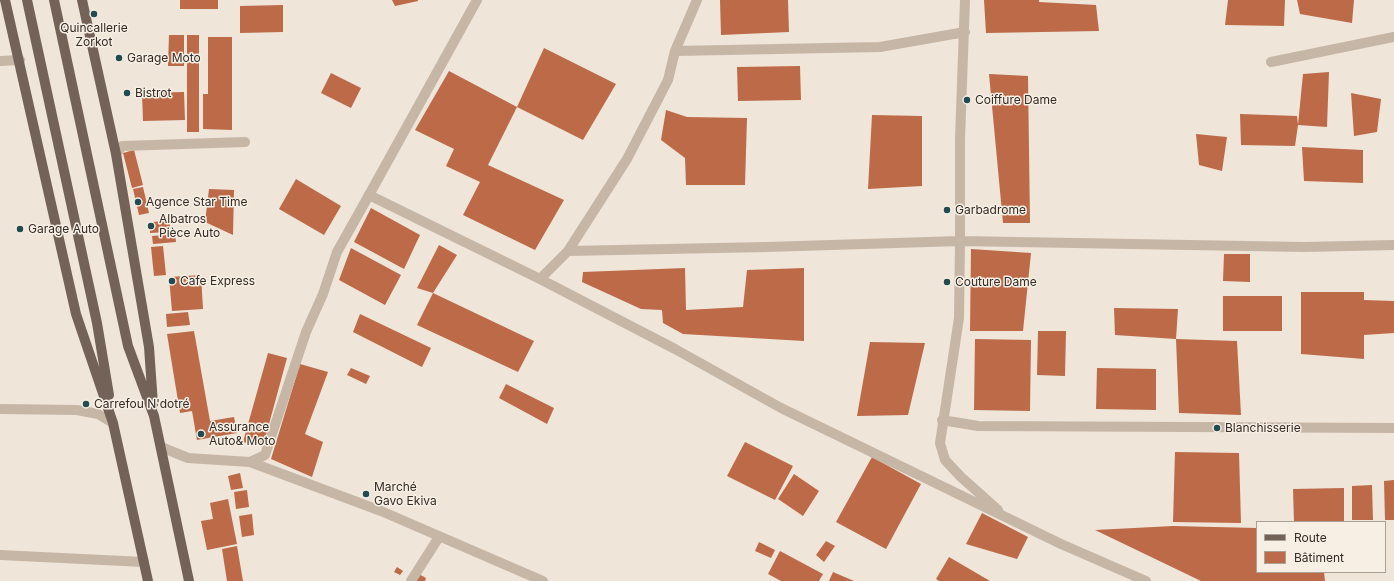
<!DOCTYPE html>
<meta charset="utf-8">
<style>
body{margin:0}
#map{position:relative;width:1394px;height:581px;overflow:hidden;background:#efe5d9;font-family:Inter,sans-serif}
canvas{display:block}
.legend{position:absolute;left:1256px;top:521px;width:130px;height:52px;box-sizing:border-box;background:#f7efe4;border:1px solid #a8a198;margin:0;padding:5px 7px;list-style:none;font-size:12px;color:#322b26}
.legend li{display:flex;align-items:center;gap:8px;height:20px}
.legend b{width:20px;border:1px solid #a8a198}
</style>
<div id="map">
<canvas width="1394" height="581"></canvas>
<ul class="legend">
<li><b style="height:5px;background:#736258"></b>Route</li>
<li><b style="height:11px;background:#bd6a48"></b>Bâtiment</li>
</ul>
</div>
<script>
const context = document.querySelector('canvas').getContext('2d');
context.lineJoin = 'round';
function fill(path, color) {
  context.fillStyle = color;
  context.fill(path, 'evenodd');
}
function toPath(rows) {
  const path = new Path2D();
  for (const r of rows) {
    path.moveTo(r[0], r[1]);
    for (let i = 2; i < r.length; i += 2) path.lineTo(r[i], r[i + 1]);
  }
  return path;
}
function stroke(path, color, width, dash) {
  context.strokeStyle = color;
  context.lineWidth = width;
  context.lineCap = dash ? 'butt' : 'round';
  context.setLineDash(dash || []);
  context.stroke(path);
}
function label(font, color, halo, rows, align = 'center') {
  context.font = font + ' Inter,sans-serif';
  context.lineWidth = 3;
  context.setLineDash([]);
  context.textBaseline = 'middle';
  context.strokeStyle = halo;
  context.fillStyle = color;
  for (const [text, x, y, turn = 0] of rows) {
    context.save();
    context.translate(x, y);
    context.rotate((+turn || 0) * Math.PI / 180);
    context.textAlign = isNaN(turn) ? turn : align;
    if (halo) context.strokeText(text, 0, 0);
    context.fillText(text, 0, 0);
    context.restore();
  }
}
fill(toPath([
 [180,0,218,0,218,9,180,9],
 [392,0,418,0,418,1,395,6],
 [720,0,788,0,789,32,721,35],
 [984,0,1039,0,1039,2,1096,5,1099,31,986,33],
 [1228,0,1285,0,1284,26,1225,25],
 [1297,0,1354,0,1352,23,1300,14],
 [283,5,283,32,240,33,240,6],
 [169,35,184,35,184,66,168,66],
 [187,35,199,35,199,132,187,132],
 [208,37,232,37,232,130,203,129,203,94,208,94],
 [544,48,616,84,583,140,517,107,488,165,564,200,535,250,463,215,480,182,446,166,454,149,415,130,449,71,517,107],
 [800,66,801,100,738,101,737,67],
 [1329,72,1327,127,1298,125,1303,74],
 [331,73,361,88,351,108,321,93],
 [989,74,1028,76,1030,223,1003,223],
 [184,92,185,120,143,121,142,93],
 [1351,93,1381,99,1377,132,1354,136],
 [666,110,687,117,747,118,745,185,686,185,685,158,661,140],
 [1240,114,1297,116,1298,125,1295,146,1241,145],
 [872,115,922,116,922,186,868,189],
 [1196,134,1227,137,1222,171,1199,165],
 [1302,147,1363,150,1363,183,1304,181],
 [134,150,143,185,132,188,123,153],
 [296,179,341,206,324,235,279,209],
 [143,187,149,213,139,215,133,189],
 [209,189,234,190,233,235,205,222],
 [371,208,420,235,404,269,354,242],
 [170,221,170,232,150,233,150,222],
 [175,234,176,242,153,244,152,236],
 [439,245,457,255,433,293,417,288],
 [163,246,166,275,154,276,151,247],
 [351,248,401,275,385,305,339,280],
 [971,249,1031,253,1023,331,970,331],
 [1224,254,1250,254,1250,282,1223,281],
 [685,268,686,310,743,307,747,270,804,268,804,341,683,334,663,323,662,310,641,309,582,282,583,272],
 [201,275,203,309,172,311,169,277],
 [1301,292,1364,292,1364,300,1394,301,1394,333,1364,335,1364,359,1301,354],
 [433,293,534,341,518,372,417,325],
 [1223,296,1282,296,1282,331,1223,331],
 [1114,308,1178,309,1176,339,1115,335],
 [188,312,190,325,167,327,166,314],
 [360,314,431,348,422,367,353,332],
 [194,331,210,421,234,417,237,433,197,440,192,411,180,413,167,334],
 [1038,331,1066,331,1065,376,1037,375],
 [975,339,1031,340,1030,411,974,410],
 [1176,339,1237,341,1241,415,1179,413],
 [870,342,925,343,908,415,857,416],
 [268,353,287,358,263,446,243,442],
 [300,364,328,372,305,434,323,442,312,477,271,459],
 [351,368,370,376,366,384,347,375],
 [1097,368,1156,369,1156,410,1096,409],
 [506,384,554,408,547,424,499,398],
 [745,442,793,466,775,500,727,476],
 [1175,452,1239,453,1241,523,1173,522],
 [872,457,921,484,886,549,836,522],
 [240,473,243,488,231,490,228,476],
 [794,474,819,491,803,516,778,499],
 [1394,480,1394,520,1385,520,1384,481],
 [1372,485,1373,520,1352,520,1352,486],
 [1344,488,1344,521,1294,522,1293,489],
 [247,490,249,507,236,509,234,492],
 [228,499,237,544,207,550,201,521,213,519,210,503],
 [982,513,1028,537,1017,559,966,544],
 [252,514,254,535,242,537,239,516],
 [1173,526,1257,528,1257,572,1324,572,1325,581,1201,581,1095,530],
 [826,541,835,546,824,562,816,555],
 [759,542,775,550,771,558,755,551],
 [237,546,243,581,227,581,222,549],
 [780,551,823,574,819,581,781,581,768,574],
 [949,557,990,581,939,581,936,579],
 [397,567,403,571,400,575,394,572],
 [833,572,854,581,829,581],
 [417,573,426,578,425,581,413,581]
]), '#bd6a48');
stroke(toPath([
 [1271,62,1394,37],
 [161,447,188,458,250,462,381,511,543,581],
 [250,462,265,455,306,332,323,294,337,252,369,195],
 [0,555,144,562],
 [411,581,439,537]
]), '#c6b6a6', 10);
stroke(toPath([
 [477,0,369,195,540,279,675,349,781,408,1061,544,1146,581],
 [675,51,880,47,965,32],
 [0,61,20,60],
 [116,154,122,146,245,142],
 [568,251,767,247,960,241,960,139,965,0],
 [540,279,568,251,627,159,668,80,675,51,697,0],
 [0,409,77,410,98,414,113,423],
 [942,420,978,426,1394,428],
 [998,510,961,477,945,460,940,443,959,318,960,241,1304,247,1394,245]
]), '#c6b6a6', 10);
stroke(toPath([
 [5,0,76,314,113,423,148,581],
 [27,0,97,323,109,395],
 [54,0,128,346,154,416,189,581],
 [82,0,116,154,149,347,153,404]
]), '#736258', 10);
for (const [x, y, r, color] of [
 [94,14,4,"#1f4b51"],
 [119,58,4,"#1f4b51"],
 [127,93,4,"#1f4b51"],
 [967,100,4,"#1f4b51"],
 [138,202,4,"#1f4b51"],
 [947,210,4,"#1f4b51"],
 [151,226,4,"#1f4b51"],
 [20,229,4,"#1f4b51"],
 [172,281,4,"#1f4b51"],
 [947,282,4,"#1f4b51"],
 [86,404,4,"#1f4b51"],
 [1217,428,4,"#1f4b51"],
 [201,434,4,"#1f4b51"],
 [366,494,4,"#1f4b51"]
]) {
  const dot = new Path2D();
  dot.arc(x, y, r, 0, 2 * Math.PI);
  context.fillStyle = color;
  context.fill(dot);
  stroke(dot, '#f7efe4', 1.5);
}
label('12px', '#322b26', '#f7efe4', [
 ["Quincallerie",94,28,"center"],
 ["Zorkot",94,42,"center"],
 ["Garage Moto",127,58],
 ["Bistrot",135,93],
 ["Coiffure Dame",975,100],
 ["Agence Star Time",146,202],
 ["Garbadrome",955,210],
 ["Albatros",159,219],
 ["Pièce Auto",159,233],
 ["Garage Auto",28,229],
 ["Cafe Express",180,281],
 ["Couture Dame",955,282],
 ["Carrefou N'dotré",94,404],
 ["Assurance",209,427],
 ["Auto& Moto",209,441],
 ["Blanchisserie",1225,428],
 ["Marché",374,487],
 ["Gavo Ekiva",374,501]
], 'left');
</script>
